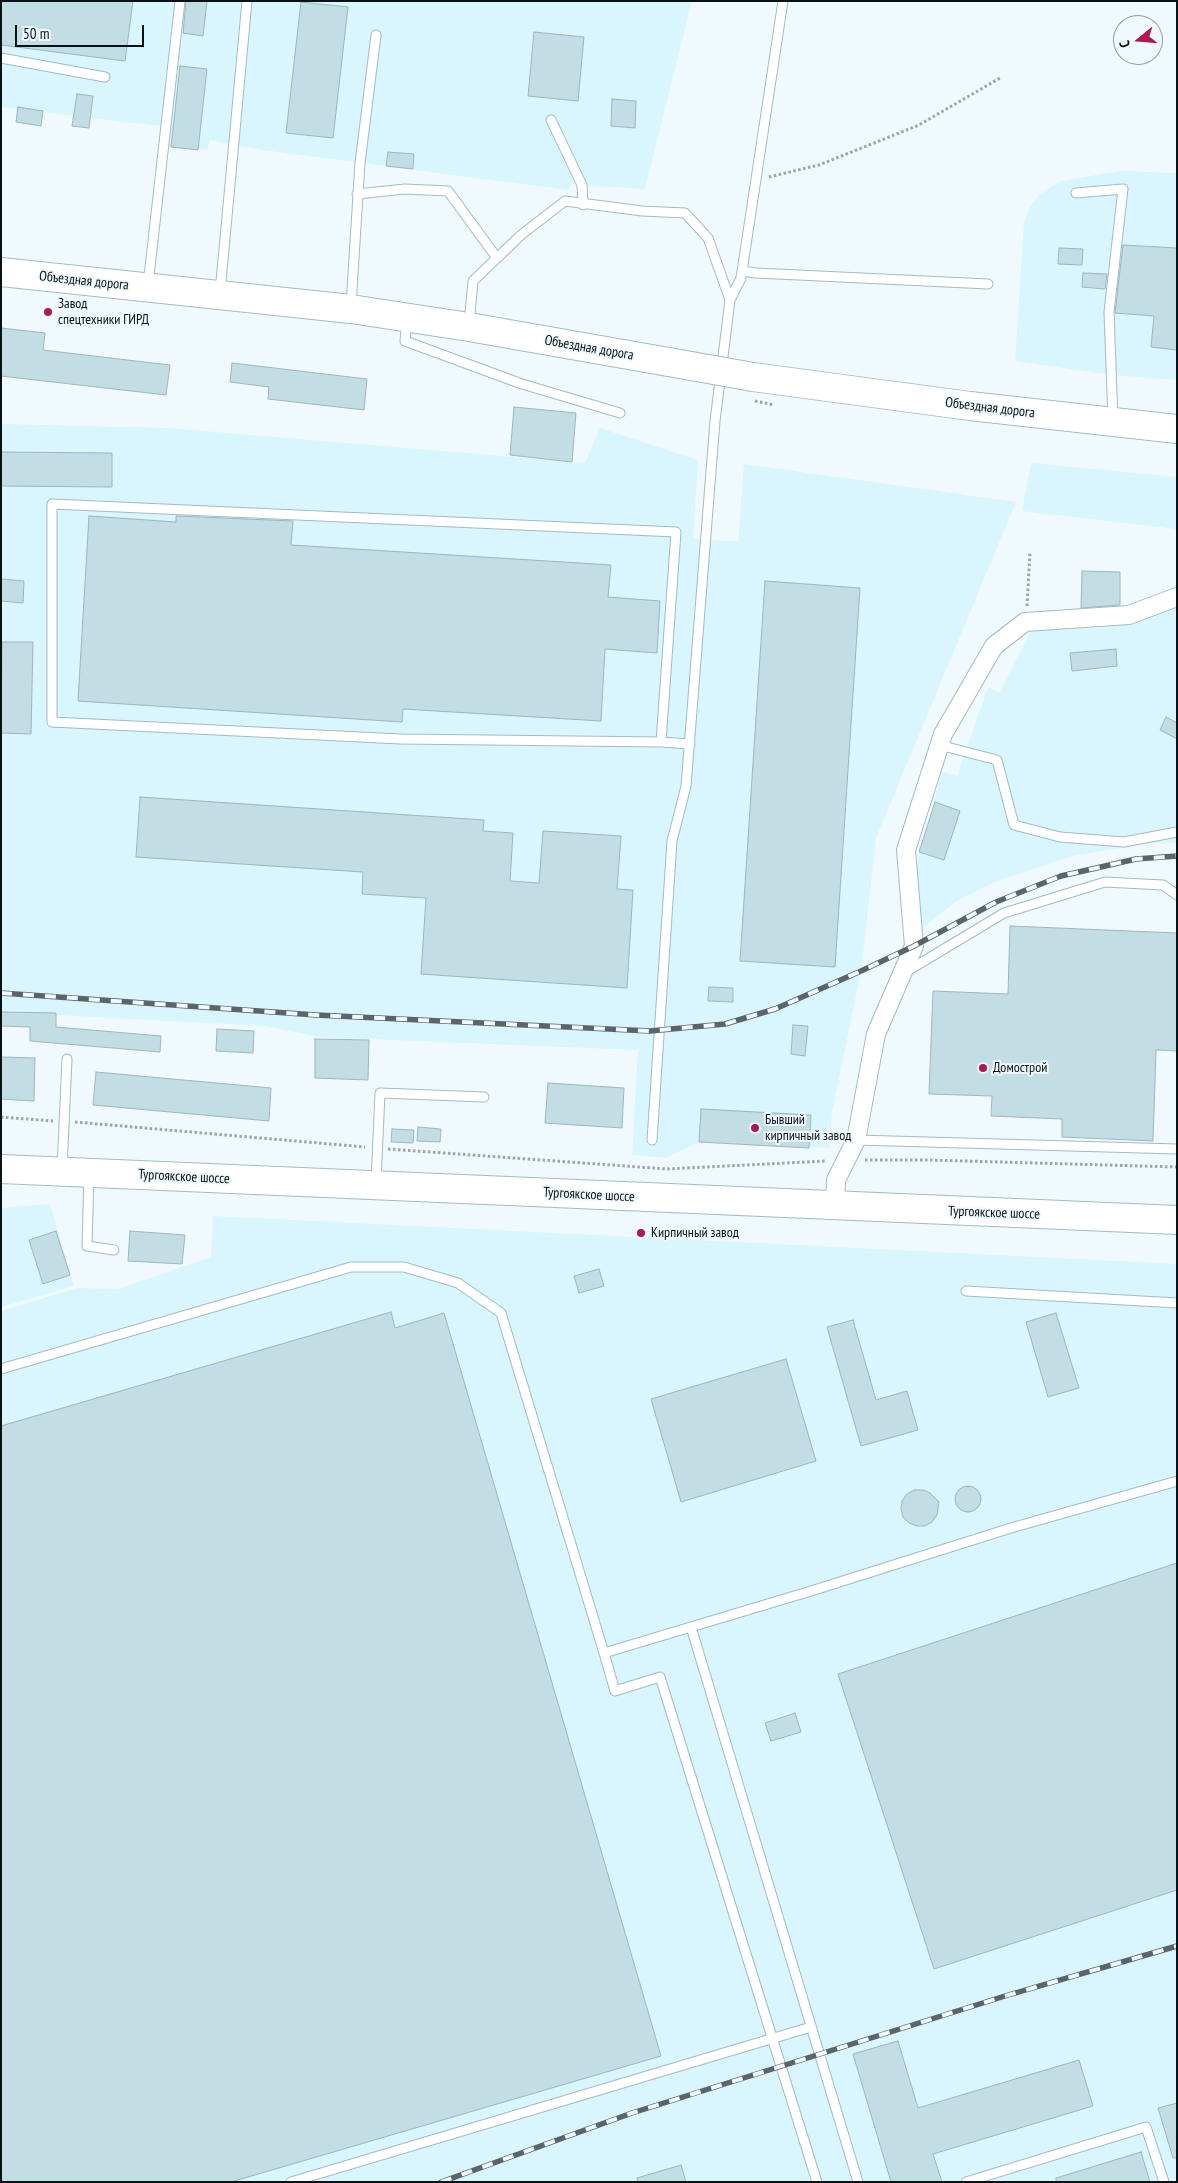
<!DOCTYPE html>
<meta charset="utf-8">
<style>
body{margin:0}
#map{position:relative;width:1178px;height:2183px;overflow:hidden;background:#f0fafe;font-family:"PT Sans Narrow",sans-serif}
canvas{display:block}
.frame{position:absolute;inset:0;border:2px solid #081114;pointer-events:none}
.north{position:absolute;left:1113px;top:15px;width:50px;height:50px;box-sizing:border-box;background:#f0fafe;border:1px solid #939da0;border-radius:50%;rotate:253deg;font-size:14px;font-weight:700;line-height:20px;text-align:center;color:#081114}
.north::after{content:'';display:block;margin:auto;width:18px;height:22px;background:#aa1952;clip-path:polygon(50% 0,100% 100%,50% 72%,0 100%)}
.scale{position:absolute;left:15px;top:25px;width:129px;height:22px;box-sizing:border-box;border:2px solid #081114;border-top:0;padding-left:6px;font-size:15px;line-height:18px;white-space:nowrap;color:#081114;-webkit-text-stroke:4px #f0fafe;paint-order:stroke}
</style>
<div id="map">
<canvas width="1178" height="2183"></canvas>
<div class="frame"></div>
<div class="north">С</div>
<div class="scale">50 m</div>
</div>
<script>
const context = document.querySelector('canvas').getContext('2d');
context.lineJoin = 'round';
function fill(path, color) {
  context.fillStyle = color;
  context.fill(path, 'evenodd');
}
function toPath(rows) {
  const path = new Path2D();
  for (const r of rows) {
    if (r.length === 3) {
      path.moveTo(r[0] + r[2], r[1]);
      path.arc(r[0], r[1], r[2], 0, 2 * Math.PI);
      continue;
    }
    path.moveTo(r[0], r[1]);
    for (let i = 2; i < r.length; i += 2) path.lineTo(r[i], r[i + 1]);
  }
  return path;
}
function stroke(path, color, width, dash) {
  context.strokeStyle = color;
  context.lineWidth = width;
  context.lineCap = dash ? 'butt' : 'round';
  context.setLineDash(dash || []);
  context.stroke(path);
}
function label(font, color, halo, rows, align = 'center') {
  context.font = font + ' "PT Sans Narrow",sans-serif';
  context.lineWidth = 4;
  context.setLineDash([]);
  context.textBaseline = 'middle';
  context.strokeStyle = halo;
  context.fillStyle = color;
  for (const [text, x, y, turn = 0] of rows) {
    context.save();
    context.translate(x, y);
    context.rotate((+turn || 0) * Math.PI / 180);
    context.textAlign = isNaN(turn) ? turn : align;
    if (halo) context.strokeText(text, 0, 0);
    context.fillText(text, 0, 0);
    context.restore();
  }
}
fill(toPath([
 [1,1,490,2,692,1,645,189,582,185,572,181,568,190,263,150,210,140,207,150,167,147,169,127,1,107],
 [1120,171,1177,173,1177,380,1112,375,1015,361,1024,224,1029,208,1040,194,1061,181],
 [1,424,168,428,585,463,600,428,698,460,693,538,738,542,744,464,1016,502,876,838,861,971,832,1112,829,1148,699,1142,666,1158,632,1155,638,1050,320,1037,265,1026,1,1012],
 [1031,463,1177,477,1177,529,1022,511],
 [1177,605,1177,843,1154,843,1076,855,995,882,955,902,923,928,913,879,942,772,957,776,988,687,999,693,1031,631,1105,628,1148,616],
 [50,1204,74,1286,1,1307,1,1208],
 [213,1216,1177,1264,1177,2182,1,2182,1,1311,77,1288,118,1289,211,1257]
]), '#d9f5fe');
const building = toPath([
 [1,1,133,1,125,61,1,45,1,1],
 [186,1,207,1,203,36,183,33,186,1],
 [301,2,348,7,333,138,286,133,301,2],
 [534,32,584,37,578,101,528,96,534,32],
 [180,66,207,69,198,150,171,147,180,66],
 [77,94,93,96,89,128,72,126,77,94],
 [612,99,636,101,635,128,611,126,612,99],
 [18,107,43,111,41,126,16,122,18,107],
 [388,152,414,154,413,169,386,166,388,152],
 [1123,245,1177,248,1177,350,1151,347,1154,316,1115,313,1123,245],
 [1059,248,1083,249,1082,265,1058,264,1059,248],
 [1083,273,1107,274,1105,289,1082,287,1083,273],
 [1,328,45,333,43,350,170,365,166,395,1,376,1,328],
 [232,363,367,379,364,410,268,399,269,387,230,382,232,363],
 [514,407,576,413,572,462,510,455,514,407],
 [1,452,112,453,112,487,1,486,1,452],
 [89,516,176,522,176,516,293,521,291,545,611,565,608,597,660,601,657,653,605,649,601,721,403,709,402,722,78,701,89,516],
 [1082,571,1120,572,1120,605,1081,608,1082,571],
 [1,579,24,581,23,603,1,601,1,579],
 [765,581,860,588,835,967,740,961,765,581],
 [2,642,33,642,31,734,1,733,2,642],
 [1116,649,1117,666,1072,671,1070,653,1116,649],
 [1166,717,1177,723,1177,739,1160,730,1166,717],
 [140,797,484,820,483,831,513,833,510,881,539,883,543,831,621,836,617,889,633,890,627,988,421,974,426,898,362,894,363,872,136,857,140,797],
 [935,802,960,811,944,860,919,852,935,802],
 [1010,926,1177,933,1177,1051,1156,1050,1153,1141,1062,1137,1062,1119,991,1116,992,1096,929,1094,933,991,1008,994,1010,926],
 [709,987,733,988,733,1002,708,1001,709,987],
 [1,1012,56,1013,56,1027,161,1036,160,1052,30,1041,30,1027,1,1026,1,1012],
 [793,1025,808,1026,805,1056,791,1054,793,1025],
 [217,1029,254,1031,253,1053,216,1051,217,1029],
 [315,1039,369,1040,368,1080,315,1078,315,1039],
 [1,1057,35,1058,34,1101,1,1099,1,1057],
 [96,1072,271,1088,269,1121,93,1105,96,1072],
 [548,1083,624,1088,622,1128,545,1123,548,1083],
 [701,1109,811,1115,809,1148,699,1142,701,1109],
 [418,1127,441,1129,440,1142,417,1141,418,1127],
 [392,1129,414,1130,413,1143,391,1142,392,1129],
 [56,1231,70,1275,43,1284,29,1240,56,1231],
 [130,1231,185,1235,182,1264,128,1261,130,1231],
 [599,1269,604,1286,579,1293,574,1276,599,1269],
 [391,1312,395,1328,444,1313,661,2056,231,2182,1,2182,1,1426,391,1312],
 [1056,1313,1079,1388,1048,1397,1026,1322,1056,1313],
 [853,1320,876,1400,907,1391,918,1430,861,1446,827,1327,853,1320],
 [786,1359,816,1461,681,1502,651,1399,786,1359],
 [968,1499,13],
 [914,1490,923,1490,930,1493,939,1502,937,1515,932,1522,925,1526,917,1526,909,1523,903,1517,901,1509,902,1501,907,1494,914,1490],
 [1177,1563,1177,1890,934,1969,838,1674,1177,1563],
 [795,1713,801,1732,771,1741,765,1723,795,1713],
 [898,2041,918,2108,1079,2060,1093,2106,933,2154,942,2182,891,2182,853,2054,898,2041],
 [1177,2103,1177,2158,1173,2158,1158,2108,1177,2103],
 [1141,2152,1150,2182,1056,2182,1056,2178,1141,2152],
 [681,2165,686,2182,638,2182,637,2178,681,2165]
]);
fill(building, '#c3dde5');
stroke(building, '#9db6be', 1);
const service = toPath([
 [1,58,105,77],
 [551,120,582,185,583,205],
 [1076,193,1123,189,1109,312,1113,420],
 [357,194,405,189,448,191,497,258],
 [742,271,756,273,988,284],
 [148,285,180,1],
 [220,292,247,1],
 [730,300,741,278,783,1],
 [351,306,360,163,376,35],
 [407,320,405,341,522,384,620,413],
 [469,324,473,281,521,235,565,201,642,211,685,213,708,238,730,300,715,421,686,786,672,841,652,1140],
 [661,742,676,532,52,504,52,722,401,739,661,742,690,744],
 [939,745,997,760,1014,825,1060,837,1124,842,1177,832],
 [904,973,1004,913,1105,882,1163,885,1177,895],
 [856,1140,1177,1149],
 [62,1169,67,1059],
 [89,1175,87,1246,114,1250],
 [376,1183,380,1093,484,1097],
 [966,1291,1177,1303],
 [1,1369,351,1267,404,1267,458,1283,501,1313,604,1653,811,1591,1011,1528,1177,1481],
 [691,1627,858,2182],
 [604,1653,615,1691,660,1677,817,2182],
 [291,2182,811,2027],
 [966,2182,1146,2127,1164,2182]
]);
const minor = toPath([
 [835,1207,836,1180,856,1140,876,1034,914,946,906,850,943,734,994,646,1025,622,1129,615,1177,597]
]);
const primary = toPath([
 [1,272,351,309,469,327,680,364],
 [753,377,970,406,1177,429],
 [1,1169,1177,1220]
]);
stroke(service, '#a2bbc3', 11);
stroke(minor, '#a2bbc3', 20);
stroke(primary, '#a2bbc3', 30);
stroke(toPath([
 [769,177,819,165,919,125,1000,78],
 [755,401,774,405],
 [1027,606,1030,552],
 [1,1117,53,1121],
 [75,1122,365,1147],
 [388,1149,667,1169,826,1161],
 [865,1160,929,1160,1177,1167]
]), '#9ba5a9', 3, [2.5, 2.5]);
stroke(service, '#fff', 9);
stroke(minor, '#fff', 18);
stroke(primary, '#fff', 28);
const rail = toPath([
 [1,993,316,1015,650,1031,725,1024,775,1009,861,971,914,946,996,902,1061,876,1136,859,1177,856],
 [441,2182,632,2113,1005,1996,1177,1946]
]);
stroke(rail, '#5b6468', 5.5);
stroke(rail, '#f0fafe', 4, [11]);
const primaryBridge = toPath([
 [680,364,753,377]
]);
stroke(primaryBridge, '#a2bbc3', 30, []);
stroke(primaryBridge, '#fff', 28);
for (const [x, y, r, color] of [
 [48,312,5,"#aa1952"],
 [983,1068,5,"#aa1952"],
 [755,1128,5,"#aa1952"],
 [641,1233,5,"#aa1952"]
]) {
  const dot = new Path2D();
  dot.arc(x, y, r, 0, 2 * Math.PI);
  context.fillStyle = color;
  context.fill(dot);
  stroke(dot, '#f0fafe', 2);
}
label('14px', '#081114', '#f0fafe', [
 ["Объездная дорога",84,281,6],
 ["Объездная дорога",589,348,10],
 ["Объездная дорога",990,408,7],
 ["Тургоякское шоссе",184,1177,3],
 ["Тургоякское шоссе",589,1195,3],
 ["Тургоякское шоссе",994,1213,2]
]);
label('14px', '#081114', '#f0fafe', [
 ["Завод",58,304],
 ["спецтехники ГИРД",58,320],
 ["Домострой",993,1068],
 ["Бывший",765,1120],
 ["кирпичный завод",765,1136],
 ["Кирпичный завод",651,1233]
], 'left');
</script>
